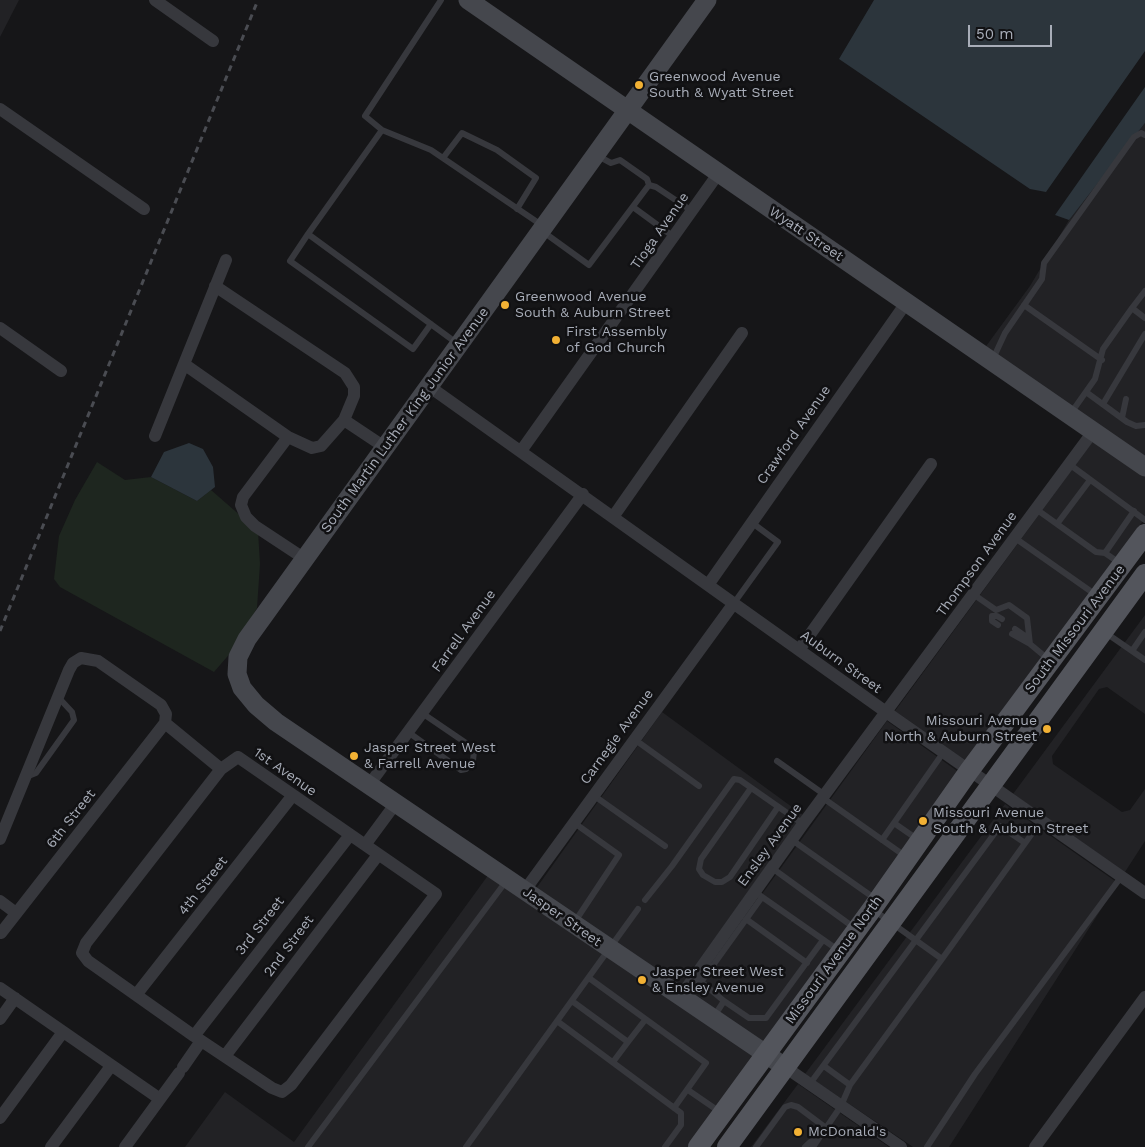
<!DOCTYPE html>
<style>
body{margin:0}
#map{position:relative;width:1145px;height:1147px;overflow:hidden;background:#161618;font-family:"Work Sans",sans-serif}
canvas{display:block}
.scale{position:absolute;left:968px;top:25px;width:84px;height:22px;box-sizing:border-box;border:2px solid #a8adb8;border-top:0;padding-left:6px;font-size:15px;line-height:18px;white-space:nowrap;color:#a8adb8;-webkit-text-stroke:4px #111113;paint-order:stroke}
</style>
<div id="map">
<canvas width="1145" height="1147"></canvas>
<div class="scale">50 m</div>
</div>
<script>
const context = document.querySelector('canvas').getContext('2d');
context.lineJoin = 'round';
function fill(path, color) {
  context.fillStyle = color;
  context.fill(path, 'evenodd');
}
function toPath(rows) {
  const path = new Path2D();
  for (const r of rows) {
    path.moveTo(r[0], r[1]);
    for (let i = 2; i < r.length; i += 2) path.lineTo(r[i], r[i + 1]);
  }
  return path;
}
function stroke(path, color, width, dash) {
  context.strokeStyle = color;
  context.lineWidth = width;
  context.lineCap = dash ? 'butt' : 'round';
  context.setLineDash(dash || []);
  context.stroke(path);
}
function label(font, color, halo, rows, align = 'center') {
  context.font = font + ' "Work Sans",sans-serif';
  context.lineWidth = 5;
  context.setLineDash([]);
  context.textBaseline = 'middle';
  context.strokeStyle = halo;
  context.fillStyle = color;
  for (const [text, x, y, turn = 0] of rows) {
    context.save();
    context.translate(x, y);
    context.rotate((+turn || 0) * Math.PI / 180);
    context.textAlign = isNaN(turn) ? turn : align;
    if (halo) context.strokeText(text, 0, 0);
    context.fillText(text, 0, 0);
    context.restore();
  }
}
fill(toPath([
 [0,0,19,0,0,37],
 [1145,123,1145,459,984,349,1030,286,1069,220],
 [1093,441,1145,475,1145,518,968,762,895,711],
 [1145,615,1145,714,1107,687,1099,689,1052,756,1053,764,1122,812,1130,810,1145,789,1145,841,1125,872,1013,794],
 [662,712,803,815,679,988,535,890],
 [887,721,960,773,765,1045,689,995],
 [1005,804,1118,883,949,1147,913,1147,805,1074],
 [489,874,757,1056,690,1147,185,1147,225,1092,294,1142],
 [798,1084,889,1147,751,1147]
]), '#222225');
fill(toPath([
 [97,462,125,480,151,477,197,501,211,490,258,531,260,564,257,608,233,650,214,672,60,587,54,579,59,536,75,500]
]), '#1e261f');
fill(toPath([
 [874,0,1145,0,1145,51,1046,192,1030,189,839,59],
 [1145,87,1145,123,1069,220,1055,215],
 [189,443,203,449,213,467,215,487,197,501,151,477,164,452]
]), '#2c353c');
stroke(toPath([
 [441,0,365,116,382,130,431,150,543,226],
 [382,130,308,234,458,344],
 [443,158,462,133,497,150,536,178,517,209],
 [649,185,656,187,692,211],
 [633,207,674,237],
 [542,231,589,265,649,185,647,179,620,160,611,163,598,156],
 [308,234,290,261,413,349,431,324],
 [1024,305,1102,360],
 [1132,308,1145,291],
 [992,361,1005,333,1042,279,1044,263,1134,137,1141,133,1145,135],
 [1086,392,1127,422,1136,426,1145,425],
 [1103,404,1145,334],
 [1071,413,1095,379,1103,349,1132,308,1145,318],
 [1122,418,1126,399],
 [1069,464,1145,520],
 [1036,509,1057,524,1090,480],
 [1057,524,1096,552,1105,553,1121,564],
 [1015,538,1096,595],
 [1105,553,1134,511],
 [973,594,996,610,1009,605,1027,618,1030,644,1048,659],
 [734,603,778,542,751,522],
 [992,616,992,621,998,625],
 [992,616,997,616,1002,619],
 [1015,629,1025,636,1025,640],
 [1106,633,1145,660],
 [1012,634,1030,644],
 [1132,651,1145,632],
 [408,732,461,770,466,769,473,761,474,751,466,743,422,713],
 [634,739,699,786],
 [777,761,825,795],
 [26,777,36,773,74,720,72,712,58,697],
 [751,788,701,859,699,869,703,875,715,882,722,882,730,877,778,807],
 [593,795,665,846],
 [823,798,905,856],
 [573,822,619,855,574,923],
 [894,823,917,839],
 [792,840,877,900],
 [882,840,943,753],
 [772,868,856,929],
 [755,892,838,950],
 [645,900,672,866,734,779,740,780,803,824],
 [746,919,807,963],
 [942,959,1041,821],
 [589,978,706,1063,674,1108],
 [699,980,724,1001],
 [701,982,762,897],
 [572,1001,628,1042,613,1062],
 [713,1018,724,1001,749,1018,766,1018,823,940],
 [557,1021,681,1113,681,1125,665,1147],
 [628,1042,645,1020],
 [824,1066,850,1085],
 [809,1085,1000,826,1025,843],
 [688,1090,720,1112],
 [308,1147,507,880],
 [466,1147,638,909],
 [756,1147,785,1107,791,1105,798,1107,826,1128],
 [805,1147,821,1132],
 [813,1147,841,1106,850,1085,942,959,875,911],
 [927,1147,975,1074,1121,877]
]), '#37383d', 6);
stroke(toPath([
 [155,0,213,41],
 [0,109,144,209],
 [226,260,184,364,288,437,243,497,241,505,246,517,255,526,305,559],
 [215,286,345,373,354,387,354,396,344,420,321,446,312,448,288,437],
 [0,328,61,371],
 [430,387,886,712,1145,893],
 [344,420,386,448],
 [155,436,184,364],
 [521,451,718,174],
 [613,517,742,333],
 [708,585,906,303],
 [799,650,931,464],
 [238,757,436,894,291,1085,282,1092,272,1088,194,1036,88,961,82,953,86,943,221,769,238,757],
 [369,785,583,494],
 [0,839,69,670,73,663,81,658,98,661,161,705,166,714,165,723,221,769],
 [365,845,396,803],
 [525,890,734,603],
 [0,901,16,913],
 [1,933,165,723],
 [0,988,160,1099],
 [136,995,293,795],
 [680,997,803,824,1092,433],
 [0,1019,15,998],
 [194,1036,350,835],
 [225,1056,378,855],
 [183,1067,201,1041],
 [785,1067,901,1147],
 [0,1118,63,1032],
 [51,1147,111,1066],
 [125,1147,179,1073],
 [1035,1147,1145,997]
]), '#37383d', 12);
stroke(toPath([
 [468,0,1145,467],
 [707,0,247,639,238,657,237,674,242,688,256,705,276,722,785,1067]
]), '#45474d', 19);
stroke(toPath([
 [698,1147,872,909,969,771,1145,534],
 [727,1147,1145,574]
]), '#53555c', 20);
stroke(toPath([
 [0,631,258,0]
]), '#4a4c52', 3, [6, 5]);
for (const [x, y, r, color] of [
 [639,85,5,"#f2b134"],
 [505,305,5,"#f2b134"],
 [556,340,5,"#f2b134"],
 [1047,729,5,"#f2b134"],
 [354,756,5,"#f2b134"],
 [923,821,5,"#f2b134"],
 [642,980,5,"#f2b134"],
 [798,1132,5,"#f2b134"]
]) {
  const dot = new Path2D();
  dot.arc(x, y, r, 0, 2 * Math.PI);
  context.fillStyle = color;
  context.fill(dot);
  stroke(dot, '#111113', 2);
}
label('14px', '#a8adb8', '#111113', [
 ["Greenwood Avenue",649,77],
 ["South & Wyatt Street",649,93],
 ["Greenwood Avenue",515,297],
 ["South & Auburn Street",515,313],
 ["First Assembly",566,332],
 ["of God Church",566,348],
 ["Missouri Avenue",1037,721,"right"],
 ["North & Auburn Street",1037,737,"right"],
 ["Jasper Street West",364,748],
 ["& Farrell Avenue",364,764],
 ["Missouri Avenue",933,813],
 ["South & Auburn Street",933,829],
 ["Jasper Street West",652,972],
 ["& Ensley Avenue",652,988],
 ["McDonald's",808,1132]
], 'left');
label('14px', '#a8adb8', '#111113', [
 ["Tioga Avenue",660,231,-55],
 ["Wyatt Street",806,234,34],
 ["South Martin Luther King Junior Avenue",405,420,-54],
 ["Crawford Avenue",794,435,-55],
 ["Thompson Avenue",977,564,-54],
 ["South Missouri Avenue",1075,629,-53],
 ["Farrell Avenue",464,631,-54],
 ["Auburn Street",841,662,36],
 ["Carnegie Avenue",617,737,-54],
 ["1st Avenue",285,772,35],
 ["6th Street",71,819,-52],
 ["Ensley Avenue",770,845,-54],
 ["4th Street",203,886,-52],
 ["Jasper Street",562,917,35],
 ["3rd Street",260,926,-52],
 ["2nd Street",289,946,-53],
 ["Missouri Avenue North",834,960,-54]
]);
</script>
